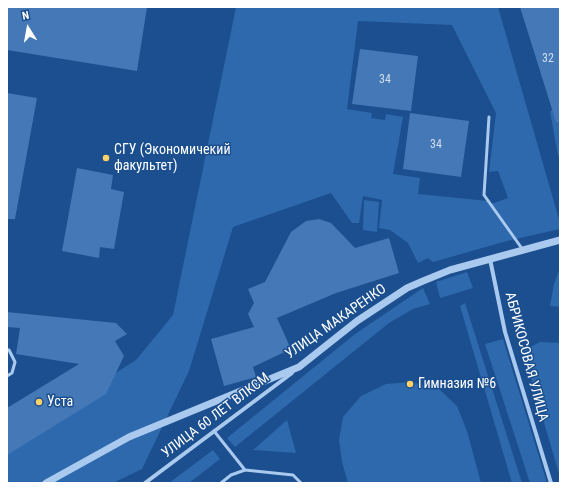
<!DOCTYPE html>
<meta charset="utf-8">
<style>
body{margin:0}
#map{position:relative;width:567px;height:490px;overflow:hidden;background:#1b4f8f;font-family:"Roboto Condensed",sans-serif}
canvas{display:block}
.frame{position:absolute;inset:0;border:8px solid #fff;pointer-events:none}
.north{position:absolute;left:8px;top:8px;width:40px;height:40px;-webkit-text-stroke:3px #1b4f8f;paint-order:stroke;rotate:349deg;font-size:11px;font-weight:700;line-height:16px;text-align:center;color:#fff}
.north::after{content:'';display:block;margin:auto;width:14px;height:18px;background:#fff;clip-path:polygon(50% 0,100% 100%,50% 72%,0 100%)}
</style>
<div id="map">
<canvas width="567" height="490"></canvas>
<div class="frame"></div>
<div class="north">N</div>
</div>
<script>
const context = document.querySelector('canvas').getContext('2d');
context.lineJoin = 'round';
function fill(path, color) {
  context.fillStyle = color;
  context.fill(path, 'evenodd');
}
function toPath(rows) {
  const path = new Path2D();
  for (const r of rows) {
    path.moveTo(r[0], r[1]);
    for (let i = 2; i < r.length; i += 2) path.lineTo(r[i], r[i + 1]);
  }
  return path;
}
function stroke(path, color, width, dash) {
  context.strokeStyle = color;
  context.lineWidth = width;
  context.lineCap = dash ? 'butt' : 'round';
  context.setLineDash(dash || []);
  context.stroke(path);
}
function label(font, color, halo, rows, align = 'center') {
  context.font = font + ' "Roboto Condensed",sans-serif';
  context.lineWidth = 3;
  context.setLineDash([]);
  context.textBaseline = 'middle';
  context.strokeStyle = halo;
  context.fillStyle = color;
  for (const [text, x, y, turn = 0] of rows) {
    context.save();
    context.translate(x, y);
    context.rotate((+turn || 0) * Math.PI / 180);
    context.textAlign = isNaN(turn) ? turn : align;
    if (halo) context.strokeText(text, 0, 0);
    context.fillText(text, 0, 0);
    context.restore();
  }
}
fill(toPath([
 [236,7,498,7,560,223,560,229,507,241,433,262,428,258,418,263,408,243,390,230,379,228,382,200,363,196,359,223,352,223,331,193,233,227,189,371,142,469,113,483,7,483,7,442,136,360,173,315],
 [358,21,452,25,496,113,489,172,498,171,508,198,491,204,488,201,418,194,420,178,393,174,403,117,386,114,385,120,371,118,372,113,347,109],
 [560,107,560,154,558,156,550,111],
 [364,200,379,202,377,232,363,230],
 [560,268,560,307,550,306,554,284],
 [467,272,473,288,440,298,436,282],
 [423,288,430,304,413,309,389,323,235,447,227,438,355,334],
 [465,303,522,483,512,483,460,306],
 [503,339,547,483,530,483,485,344],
 [540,342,560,343,560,477,523,351],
 [411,382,439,389,457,406,467,431,481,483,348,483,342,462,339,440,343,417,361,396,386,384],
 [287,420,296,453,253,450],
 [213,450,220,459,189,483,169,483]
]), '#2e69ad');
fill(toPath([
 [7,7,147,7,137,71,7,50],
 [520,7,560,7,560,122,556,122],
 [360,49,418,56,411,111,352,104],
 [7,93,37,98,15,219,7,219],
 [410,113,469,121,461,177,403,169],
 [77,168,113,175,111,189,124,192,114,249,100,247,99,258,62,251],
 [319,219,331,223,355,248,389,238,399,273,336,293,277,318,291,349,253,367,256,377,224,386,211,339,254,327,248,314,254,303,248,289,265,282,291,232,306,221],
 [7,312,116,323,127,334,115,341,124,356,106,394,7,455,7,408,79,364,16,354,20,328,7,327]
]), '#4478b7');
stroke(toPath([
 [489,117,484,195,523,250],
 [7,350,9,350,15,362,12,373,7,376],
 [214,431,245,470],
 [221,483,231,475,245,470,293,475,301,483]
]), '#a9c9ee', 3);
stroke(toPath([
 [490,259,505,332,551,483],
 [145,483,292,373]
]), '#a9c9ee', 4);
stroke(toPath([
 [46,483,129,437,299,367,357,321,407,288,423,281,450,270,560,240]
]), '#a9c9ee', 7);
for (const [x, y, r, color] of [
 [106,158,4,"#ffd166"],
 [410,384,4,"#ffd166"],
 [39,402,4,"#ffd166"]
]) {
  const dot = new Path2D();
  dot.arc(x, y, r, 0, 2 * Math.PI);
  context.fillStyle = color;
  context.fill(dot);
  stroke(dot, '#1b4f8f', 1.5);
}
label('12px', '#d0dded', null, [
 ["32",548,59],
 ["34",385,80],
 ["34",436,145]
]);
label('14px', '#fff', '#1b4f8f', [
 ["СГУ (Экономичекий",114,150],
 ["факультет)",114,166],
 ["Гимназия №6",418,384],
 ["Уста",47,402]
], 'left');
label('14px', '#fff', '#1b4f8f', [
 ["УЛИЦА МАКАРЕНКО",336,322,-35],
 ["АБРИКОСОВАЯ УЛИЦА",526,357,75],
 ["УЛИЦА 60 ЛЕТ ВЛКСМ",216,416,-37]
]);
</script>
